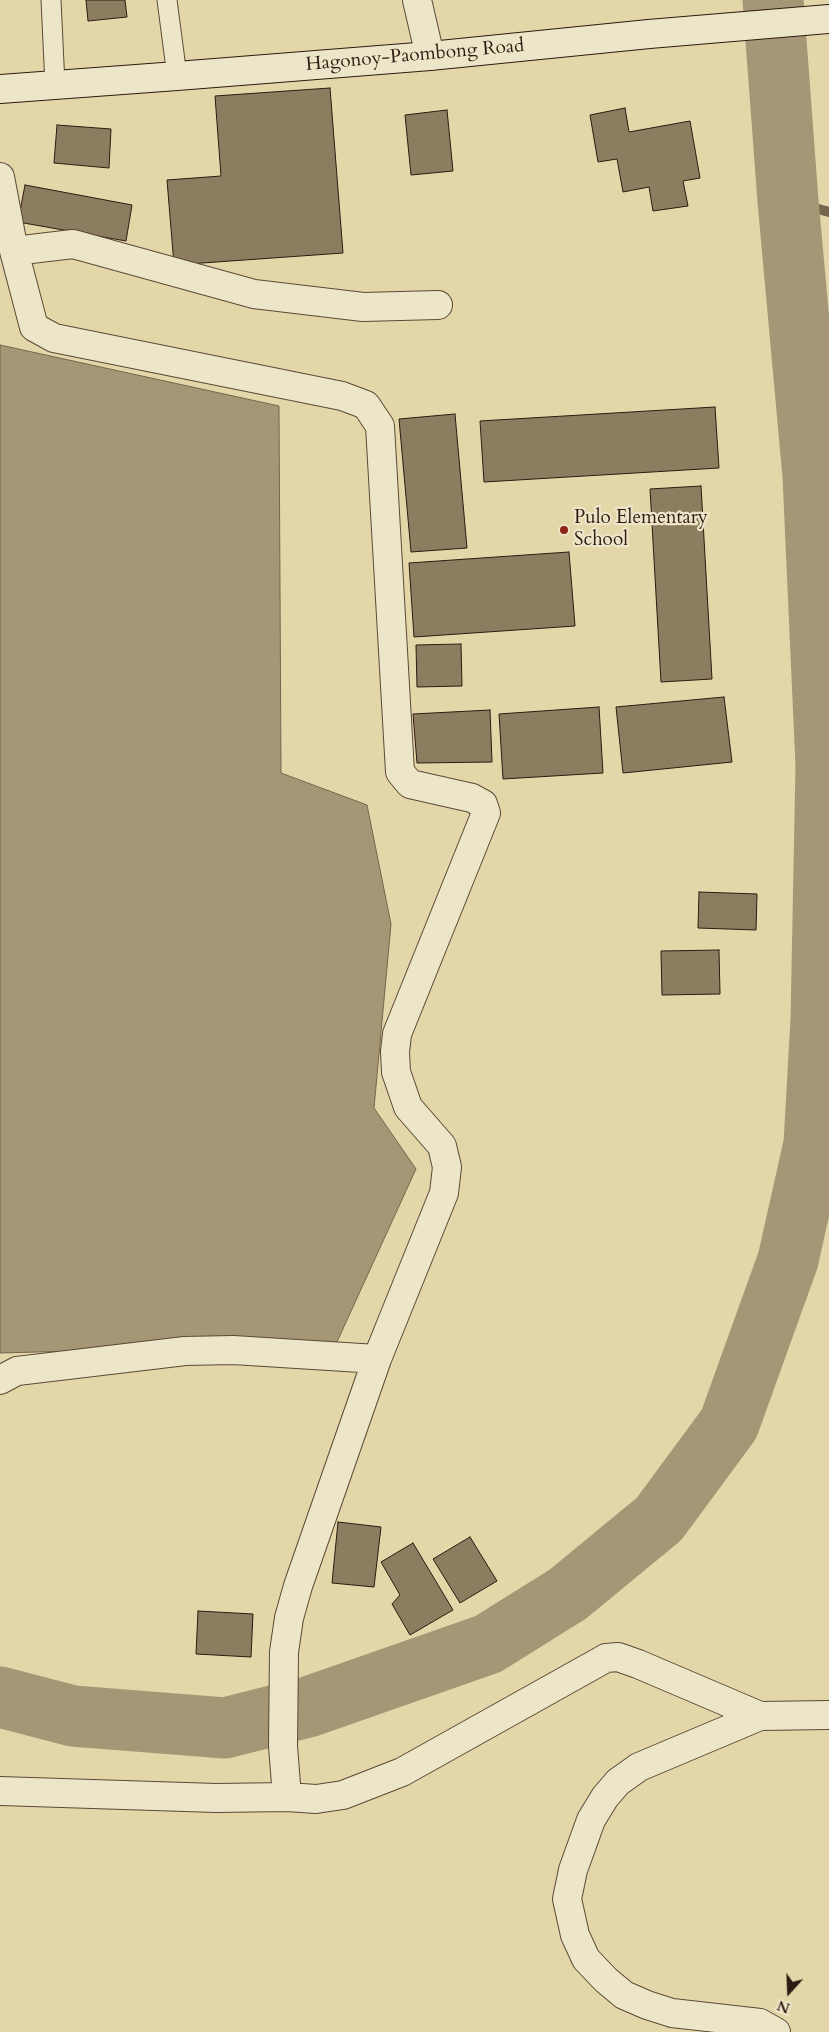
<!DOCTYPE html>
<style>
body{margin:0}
#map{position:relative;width:829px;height:2032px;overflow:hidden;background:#e3d7aa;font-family:Cardo,serif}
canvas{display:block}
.north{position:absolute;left:764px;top:1967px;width:50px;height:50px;-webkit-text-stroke:4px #ede5c8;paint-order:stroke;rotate:200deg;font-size:14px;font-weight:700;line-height:20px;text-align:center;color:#2d1a10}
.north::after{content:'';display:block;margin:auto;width:18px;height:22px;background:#2d1a10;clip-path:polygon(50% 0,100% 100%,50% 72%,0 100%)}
</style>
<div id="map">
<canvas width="829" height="2032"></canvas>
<div class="north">N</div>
</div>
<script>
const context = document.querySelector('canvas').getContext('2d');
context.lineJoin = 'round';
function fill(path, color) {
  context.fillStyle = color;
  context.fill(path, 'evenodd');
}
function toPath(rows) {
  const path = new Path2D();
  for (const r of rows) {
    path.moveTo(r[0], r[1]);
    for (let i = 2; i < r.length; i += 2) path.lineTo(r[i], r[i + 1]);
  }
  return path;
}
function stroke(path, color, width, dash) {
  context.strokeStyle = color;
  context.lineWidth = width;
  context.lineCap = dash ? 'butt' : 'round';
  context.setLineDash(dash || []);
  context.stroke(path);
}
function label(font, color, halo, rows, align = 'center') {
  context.font = font + ' Cardo,serif';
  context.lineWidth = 4.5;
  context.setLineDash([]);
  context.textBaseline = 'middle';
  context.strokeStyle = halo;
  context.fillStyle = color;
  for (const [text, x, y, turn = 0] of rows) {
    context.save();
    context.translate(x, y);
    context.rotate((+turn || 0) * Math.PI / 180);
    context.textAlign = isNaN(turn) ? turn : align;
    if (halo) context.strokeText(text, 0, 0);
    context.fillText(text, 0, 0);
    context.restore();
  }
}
const water = toPath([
 [0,345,279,406,281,773,367,805,391,924,374,1108,416,1169,336,1344,0,1353,0,345]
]);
fill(water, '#a59776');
stroke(water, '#75654d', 1);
stroke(toPath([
 [788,201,829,212]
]), '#75654d', 10);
stroke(toPath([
 [0,1697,73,1716,225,1728,308,1707,488,1644,568,1594,659,1519,729,1424,788,1260,814,1144,821,1019,826,766,813,476,788,201,773,0]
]), '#a59776', 61);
const building = toPath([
 [86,0,125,0,127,17,88,21,86,0],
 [330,88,343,253,174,265,167,180,221,176,215,96,330,88],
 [625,108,629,132,690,121,700,178,683,181,688,206,653,211,649,187,623,192,617,159,598,162,590,115,625,108],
 [447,110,453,171,411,175,405,115,447,110],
 [57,125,111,129,109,168,54,163,57,125],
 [25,185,132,205,126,241,18,222,25,185],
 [715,407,719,468,484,482,480,421,715,407],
 [455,414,467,548,411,552,399,419,455,414],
 [701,486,712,679,661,682,650,489,701,486],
 [569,552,575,626,414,637,409,563,569,552],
 [461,644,462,686,417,687,416,645,461,644],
 [724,697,732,762,623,773,616,707,724,697],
 [599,707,603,773,503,779,499,714,599,707],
 [490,710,492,762,417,763,413,714,490,710],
 [699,892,757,894,756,930,698,928,699,892],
 [719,950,720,994,662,995,661,951,719,950],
 [338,1522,381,1527,374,1587,332,1583,338,1522],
 [470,1537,497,1581,460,1603,433,1559,470,1537],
 [413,1543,453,1610,410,1635,392,1604,400,1595,381,1562,413,1543],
 [198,1611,253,1614,251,1657,196,1654,198,1611]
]);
fill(building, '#8c7c60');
stroke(building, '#2d1a10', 1);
const service = toPath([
 [51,0,55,85],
 [167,0,177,76]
]);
const minor = toPath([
 [417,0,430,56],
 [0,177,14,251,34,327,54,338,342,396,366,405,380,426,400,772,410,784,472,798,483,804,486,813,397,1034,395,1052,396,1072,408,1107,442,1146,447,1167,444,1193,377,1359],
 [14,251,73,244,254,294,363,307,438,305],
 [0,1380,17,1371,185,1351,233,1350,377,1359,298,1586,289,1618,284,1652,283,1746,287,1797],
 [760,1716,639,1767,618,1782,605,1797,591,1820,573,1870,567,1899,575,1935,586,1959,606,1980,624,1995,647,2005,672,2013,760,2023,776,2032],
 [0,1791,216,1798,287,1797,316,1799,343,1795,402,1772,606,1658,618,1657,638,1664,760,1716,829,1715]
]);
const secondary = toPath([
 [0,89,177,76,430,56,649,34,829,19]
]);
stroke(service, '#5a4936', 21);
stroke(minor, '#5a4936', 30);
stroke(secondary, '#2d1a10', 30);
stroke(service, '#ede5c8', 19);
stroke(minor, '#ede5c8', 28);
stroke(secondary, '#ede5c8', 28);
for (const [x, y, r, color] of [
 [564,530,5,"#8f2418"]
]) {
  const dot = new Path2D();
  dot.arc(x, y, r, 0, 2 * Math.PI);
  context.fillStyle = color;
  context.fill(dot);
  stroke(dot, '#ede5c8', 2);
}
label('19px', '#2d1a10', '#ede5c8', [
 ["Hagonoy-Paombong Road",415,56,-5]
]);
label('19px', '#2d1a10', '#ede5c8', [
 ["Pulo Elementary",574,519],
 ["School",574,541]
], 'left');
</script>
